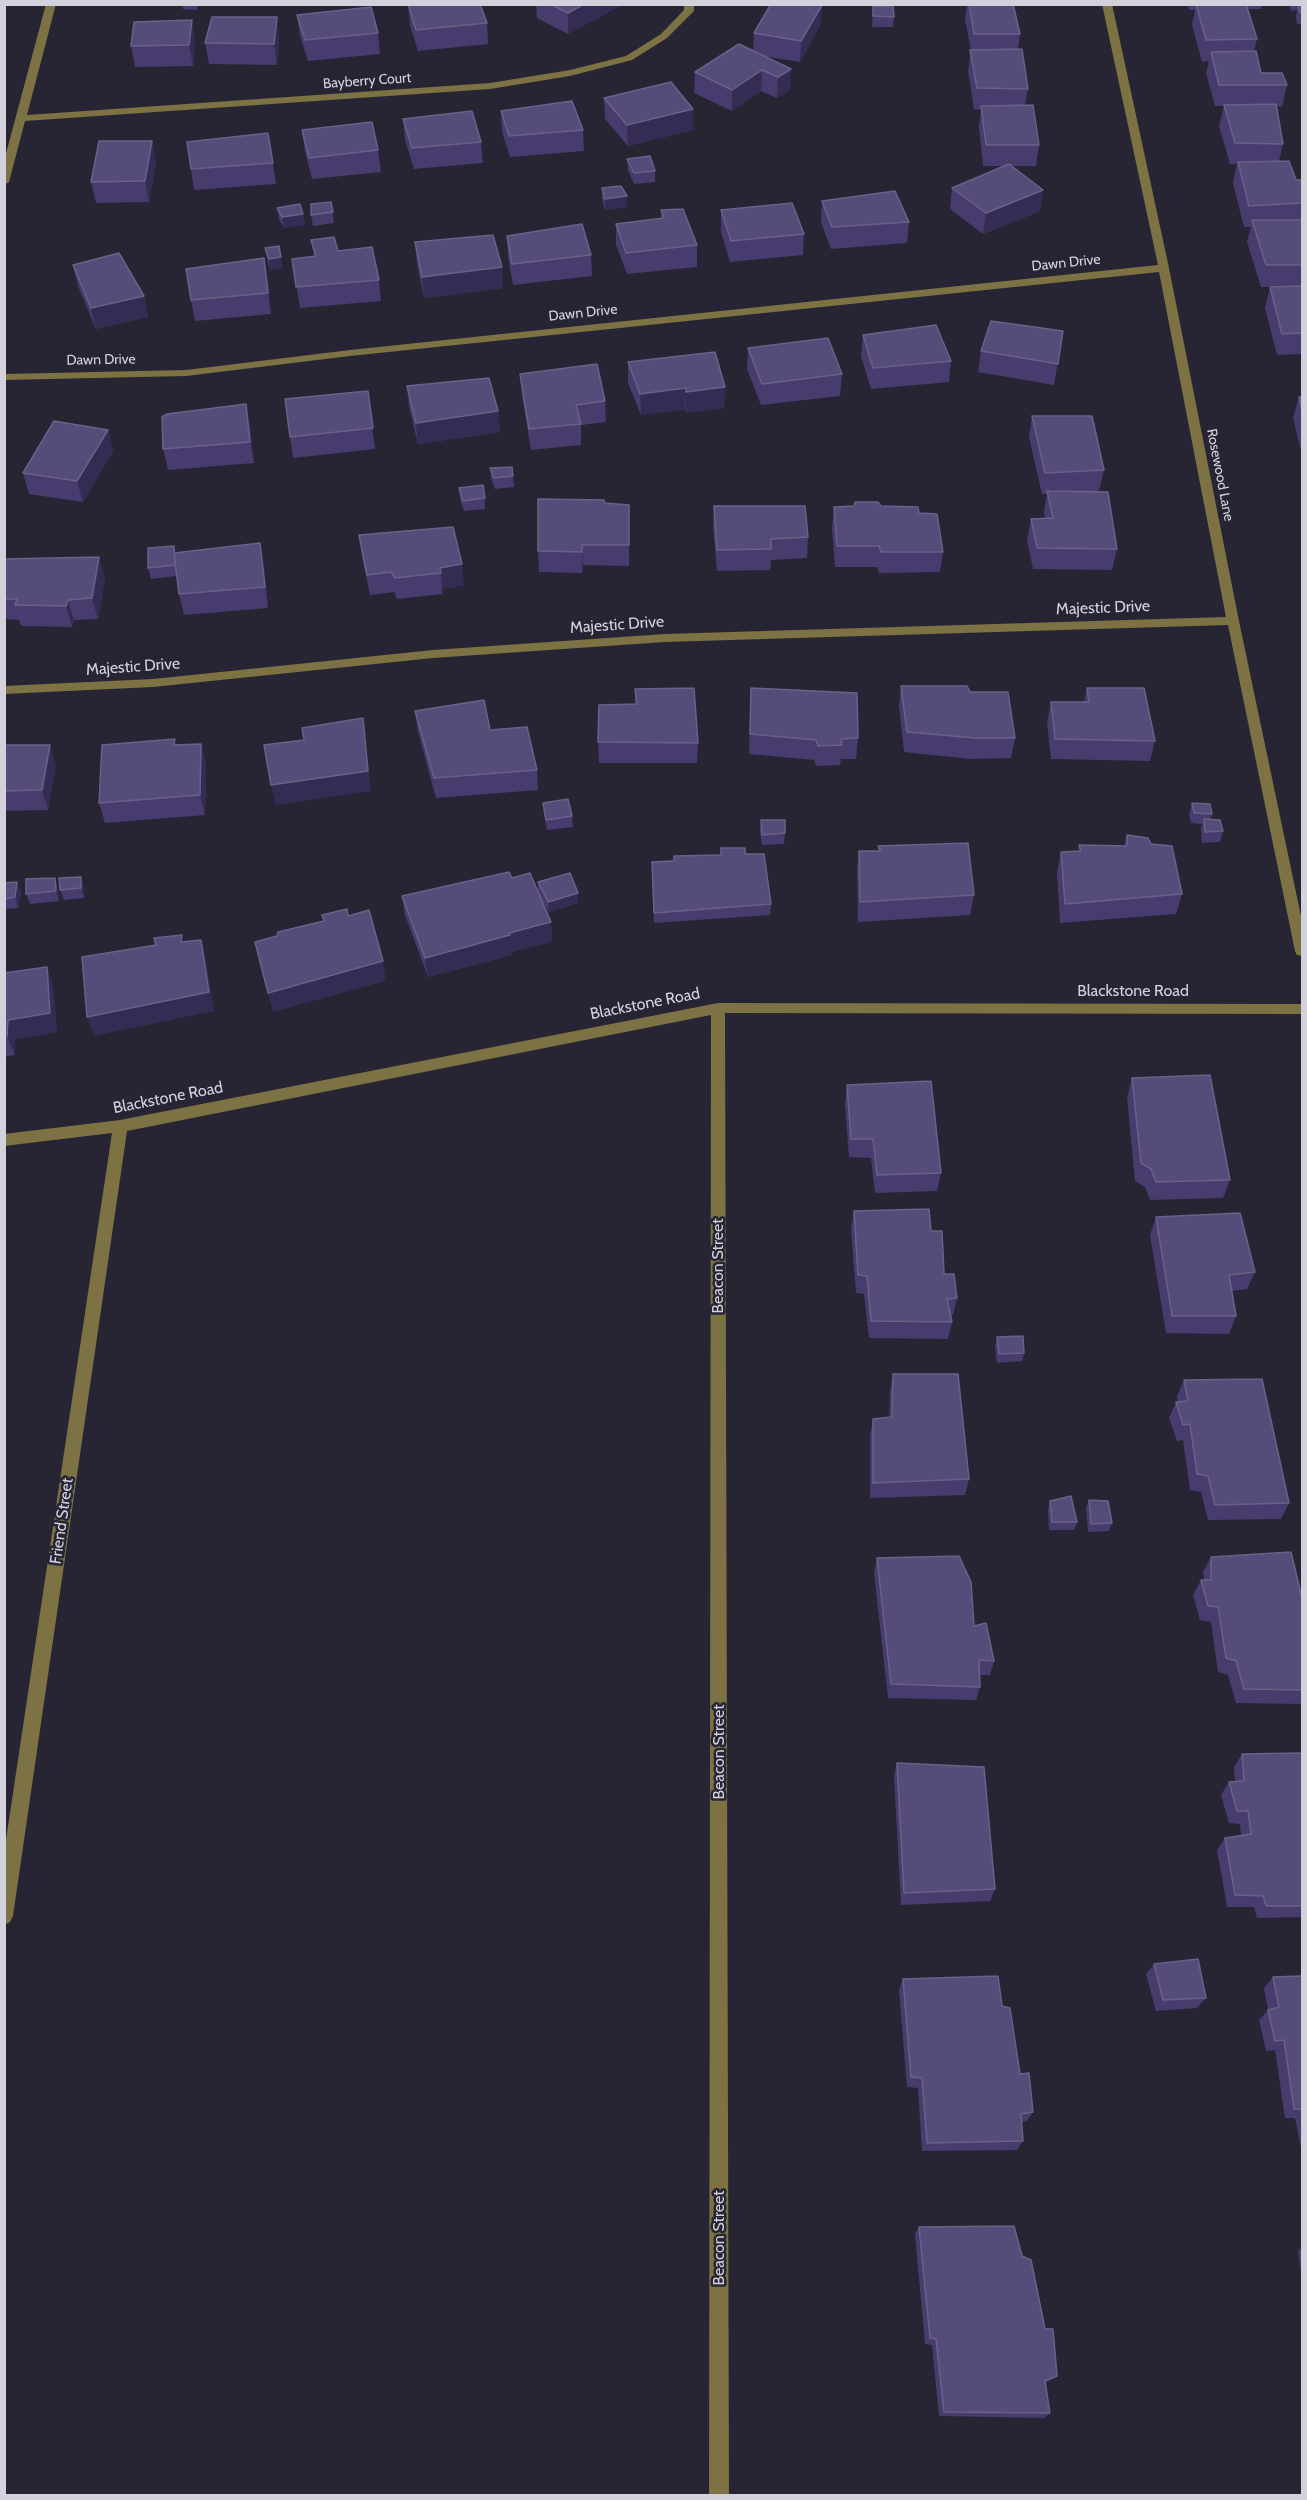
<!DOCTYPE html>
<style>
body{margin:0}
#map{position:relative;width:1307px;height:2500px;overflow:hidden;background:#272534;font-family:Cabin,sans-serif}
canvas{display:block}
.frame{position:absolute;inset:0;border:6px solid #d3d2dc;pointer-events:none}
</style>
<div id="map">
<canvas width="1307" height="2500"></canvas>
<div class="frame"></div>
</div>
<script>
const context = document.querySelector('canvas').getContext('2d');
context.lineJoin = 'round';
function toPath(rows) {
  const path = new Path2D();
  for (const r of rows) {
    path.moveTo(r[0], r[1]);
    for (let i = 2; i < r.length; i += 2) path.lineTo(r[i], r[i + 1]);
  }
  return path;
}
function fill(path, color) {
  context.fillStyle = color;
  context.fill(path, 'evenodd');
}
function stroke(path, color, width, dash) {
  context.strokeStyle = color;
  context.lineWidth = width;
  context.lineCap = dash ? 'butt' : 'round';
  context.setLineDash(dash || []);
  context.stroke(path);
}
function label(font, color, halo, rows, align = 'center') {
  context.font = font + ' Cabin,sans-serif';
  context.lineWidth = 5;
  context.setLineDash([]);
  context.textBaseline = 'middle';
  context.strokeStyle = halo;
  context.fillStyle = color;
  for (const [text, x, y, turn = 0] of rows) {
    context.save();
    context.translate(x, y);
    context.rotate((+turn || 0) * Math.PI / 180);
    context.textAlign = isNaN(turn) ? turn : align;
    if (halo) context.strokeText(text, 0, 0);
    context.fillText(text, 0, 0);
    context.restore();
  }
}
fill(toPath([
 [46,4,56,4,27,115,490,83,570,70,626,56,661,34,684,10,684,4,694,4,694,11,667,38,632,60,570,76,490,89,25,121,9,182,4,185,4,161,46,4],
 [1102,4,1112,4,1169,268,1239,621,1302,921,1302,956,1297,955,1295,951,1228,625,665,642,433,658,153,687,4,694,4,686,153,679,433,650,665,634,1226,617,1159,272,350,356,186,376,4,380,4,374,186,370,350,350,1158,265,1102,4],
 [718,1003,1302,1004,1302,1014,725,1013,729,2496,709,2496,711,1015,127,1131,13,1916,10,1922,4,1925,4,1853,112,1133,4,1146,4,1134,120,1120,718,1003]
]), '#7c7243');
fill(toPath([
 [182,4,198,4,197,10,183,9],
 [408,4,487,23,488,44,418,51,410,25],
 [536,4,620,4,620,6,568,34,537,18],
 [967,4,1013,4,1020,34,1018,49,1028,89,1025,105,1039,145,1036,166,1012,166,1043,190,1040,211,983,234,950,209,952,188,1002,166,983,166,979,127,981,110,974,109,968,71,971,50,965,19],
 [1188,4,1262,4,1261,9,1248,9,1257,39,1254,51,1261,73,1287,85,1282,107,1276,106,1283,144,1279,161,1296,180,1302,180,1302,286,1261,287,1247,242,1251,227,1244,227,1233,183,1237,164,1230,164,1219,126,1224,106,1215,106,1206,73,1209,61,1202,62,1192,25,1195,10,1189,10],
 [1289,4,1302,4,1302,24,1297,24,1296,16,1297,10,1291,11],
 [822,5,820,26,800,62,763,56,790,90,777,98,761,91,732,111,694,93,695,72,753,51,754,33],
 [873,6,894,17,893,27,872,27],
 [297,15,378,33,380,54,308,61,300,36],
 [192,20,195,41,193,66,135,67,131,46],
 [279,38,277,65,209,64,205,43],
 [604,98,693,109,693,130,628,146,605,119],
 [501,111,583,130,584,151,510,157,502,132],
 [403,119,481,142,483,163,414,169,405,140],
 [302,130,378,150,381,172,312,179,305,151],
 [152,141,156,162,149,202,96,203,91,182],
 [627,159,655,171,655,182,634,184,628,170],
 [273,163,276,184,194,190,191,169],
 [602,188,627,207,605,210,602,199],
 [822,201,909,222,907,243,831,249,821,222],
 [331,202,334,223,313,226,311,215],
 [277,208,303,214,305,225,284,228,279,219],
 [661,210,697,245,697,267,627,274,616,245,616,224,661,219],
 [721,210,804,234,803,255,730,262,721,231],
 [507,236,591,255,592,276,513,285,508,257],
 [311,240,379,280,381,301,300,308,292,259,314,256],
 [415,242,503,288,424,298,417,264],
 [265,248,283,268,270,270,267,259],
 [264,258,271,314,195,321,191,300],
 [73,265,144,296,148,317,96,329,78,286],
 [1302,286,1302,354,1277,355,1265,308,1270,287],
 [1063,331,1054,385,978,372,981,351],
 [863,335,951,361,949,382,871,389,861,356],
 [748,348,842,374,840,396,761,405,747,369],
 [628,362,725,387,724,408,686,413,685,409,641,415,628,383],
 [520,374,605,401,606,422,581,425,581,445,531,450,522,395],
 [407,386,498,411,500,432,418,444,409,407],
 [368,391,375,449,293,458,290,437],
 [1299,397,1302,397,1302,451,1301,451,1293,418],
 [1032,416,1104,470,1099,491,1117,549,1112,570,1033,569,1027,540,1031,519,1045,518,1044,512,1047,494,1042,494,1029,437],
 [250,425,254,463,168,470,163,449],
 [108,430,113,451,83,502,29,494,23,473],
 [490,468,513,476,514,487,495,489,491,479],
 [459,488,485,498,485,509,464,511,460,499],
 [605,503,629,505,629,566,583,565,582,573,539,572,538,551],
 [714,506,808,537,807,558,771,560,770,570,717,571,713,527],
 [881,506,919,513,943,552,940,572,879,573,877,567,835,567,832,528,834,507],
 [453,527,464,585,442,589,443,594,397,599,394,592,370,595,362,556,359,535],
 [174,546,176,553,264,564,268,608,184,615,179,594,177,576,151,579,148,568],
 [4,559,105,578,98,619,74,620,72,627,21,626,19,620,4,619],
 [901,686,970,692,1015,738,1011,758,971,759,904,752,899,706],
 [751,688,858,738,856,759,841,759,840,765,816,766,814,760,749,754],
 [1087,688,1155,741,1150,761,1051,759,1047,722,1051,702,1084,702],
 [635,689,698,743,697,763,599,763,598,742,635,704],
 [415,711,490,730,537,770,538,790,436,798,418,732],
 [201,744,206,764,205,815,105,823,99,803],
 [4,745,56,765,48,810,4,811],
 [543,803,572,816,573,827,547,830,544,814],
 [1192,803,1212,814,1210,819,1223,831,1220,842,1202,843,1201,829,1202,824,1191,823,1189,813],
 [761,820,785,833,784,844,762,845,760,830],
 [1127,835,1151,844,1182,894,1176,914,1060,923,1057,872,1061,852,1078,851,1079,845,1124,846],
 [878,846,974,895,970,915,858,922,857,871,859,851,878,851],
 [745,854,771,904,770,915,654,923,652,862],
 [55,878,58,888,59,901,30,904,26,894],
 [512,878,551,922,552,942,511,952,512,955,428,977,405,915,402,896],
 [17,882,21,892,18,908,4,909,4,883],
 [538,882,578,893,578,903,549,912,538,893],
 [84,887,84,898,64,900,60,890],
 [47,967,53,986,57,1032,15,1039,15,1055,4,1057,4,973],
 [1132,1078,1230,1180,1223,1198,1150,1200,1145,1187,1135,1181,1127,1097],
 [847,1085,941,1173,937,1191,875,1193,871,1158,849,1157,845,1104],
 [854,1211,931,1231,944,1274,957,1298,953,1315,951,1316,952,1322,948,1339,869,1338,864,1294,856,1293,851,1229],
 [1156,1217,1255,1272,1247,1289,1232,1291,1236,1316,1229,1334,1166,1333,1150,1235],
 [997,1337,1024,1353,1022,1361,997,1363,995,1346],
 [893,1374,969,1479,965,1495,870,1498,870,1435,873,1419,889,1418,890,1391],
 [1184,1380,1289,1503,1281,1519,1208,1520,1201,1492,1190,1490,1183,1440,1177,1441,1169,1418,1176,1402,1178,1402,1177,1396],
 [1089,1500,1112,1523,1109,1531,1088,1532,1086,1508],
 [1050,1501,1077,1522,1074,1530,1049,1530,1048,1509],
 [1211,1557,1302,1598,1302,1704,1236,1703,1228,1675,1218,1672,1211,1622,1200,1620,1193,1595,1201,1580,1204,1580,1203,1572],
 [877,1558,974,1626,994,1661,990,1675,980,1675,980,1687,976,1700,888,1698,874,1573],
 [1302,1753,1302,1917,1257,1918,1254,1907,1227,1907,1217,1850,1225,1838,1241,1835,1240,1824,1229,1823,1221,1795,1229,1782,1235,1782,1234,1767,1242,1754],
 [897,1763,995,1889,990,1901,901,1905,894,1776],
 [1154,1964,1206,1998,1197,2008,1156,2011,1146,1974],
 [1302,1976,1302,2153,1295,2118,1285,2118,1275,2050,1266,2051,1259,2020,1268,2010,1264,1988,1273,1977],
 [903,1979,1002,2006,1020,2074,1033,2112,1027,2121,1021,2122,1023,2141,1017,2150,922,2151,918,2088,907,2087,899,1990],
 [919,2227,1022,2256,1045,2329,1050,2381,1045,2383,1050,2413,1044,2418,939,2416,932,2345,925,2344,915,2234],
 [1302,2247,1302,2279,1298,2251]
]), '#483b6e');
fill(toPath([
 [584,4,620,4,620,6,568,34,568,13],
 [822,5,820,26,800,62,801,41],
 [277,17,279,38,277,65,274,44],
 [192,20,195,41,193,66,189,45],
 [791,69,790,90,777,98,778,77],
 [762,70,761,91,732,111,732,90],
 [693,109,693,130,628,146,627,125],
 [152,141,156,162,149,202,145,181],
 [1043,190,1040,211,983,234,986,213],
 [627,196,627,207,605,210,605,199],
 [303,214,305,225,284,228,282,217],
 [281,257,283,268,270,270,269,259],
 [264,258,268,279,271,314,268,293],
 [502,267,503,288,424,298,422,277],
 [144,296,148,317,96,329,91,308],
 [725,387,724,408,686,413,686,392],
 [686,388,685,409,641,415,640,394],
 [246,404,250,425,254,463,250,442],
 [498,411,500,432,418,444,416,423],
 [108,430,113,451,83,502,77,481],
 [260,543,264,564,268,608,265,587],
 [582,545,583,565,582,573],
 [99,557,105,578,98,619,92,598],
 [462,564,464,585,442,589,443,594,440,568],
 [68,600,74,620,72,627,66,606],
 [363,718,371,791,276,805,271,785],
 [201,744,206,764,205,815,200,795],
 [50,745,56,765,48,810,42,790],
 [81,877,84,887,84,898,81,888],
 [55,878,58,888,59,901,56,891],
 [17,882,21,892,18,908,15,897],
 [578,893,578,903,549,912,548,902],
 [551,922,552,942,511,952,512,955,428,977,425,958,509,933],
 [201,940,206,959,214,1011,94,1036,87,1017],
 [383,961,386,981,273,1012,268,993],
 [47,967,53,986,57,1032,15,1039,15,1055,7,1036,8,1020],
 [1057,2376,1050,2381,1038,2386,1045,2381]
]), '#342c52');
const building = toPath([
 [408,4,480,4,487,23,416,30,408,4],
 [550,4,584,4,568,13,550,4],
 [771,4,817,4,822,5,801,41,754,33,771,4],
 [969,4,1013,4,1020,34,974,34,969,4],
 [1196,4,1246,4,1257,39,1206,40,1196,4],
 [1298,5,1302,5,1302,13,1300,13,1298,5],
 [873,6,893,6,894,17,873,16,873,6],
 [371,7,378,33,305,40,297,15,371,7],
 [212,17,277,17,274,44,205,43,212,17],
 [192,20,189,45,131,46,134,22,192,20],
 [739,44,791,69,778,77,762,70,732,90,695,72,739,44],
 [1022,49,1028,89,977,88,970,50,1022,49],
 [1256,51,1261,73,1282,73,1287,85,1219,85,1211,52,1256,51],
 [671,82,693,109,627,125,604,98,671,82],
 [572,101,583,130,509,136,501,111,572,101],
 [1276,104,1283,144,1235,143,1224,105,1276,104],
 [1033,105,1039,145,986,145,981,106,1033,105],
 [472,111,481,142,412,148,403,119,472,111],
 [372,122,378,150,309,158,302,130,372,122],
 [268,133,273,163,191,169,187,142,268,133],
 [99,141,152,141,145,181,91,182,99,141],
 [650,156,655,171,634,173,627,159,650,156],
 [1289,161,1296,180,1302,180,1302,203,1249,206,1238,162,1289,161],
 [1009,164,1043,190,986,213,952,188,1009,164],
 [621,186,627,196,605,199,602,188,621,186],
 [895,191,909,222,832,227,822,201,895,191],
 [331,202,333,212,311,215,311,204,331,202],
 [792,203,804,234,731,241,721,210,792,203],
 [300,204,303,214,282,217,277,208,300,204],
 [683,209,697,245,626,253,616,224,664,218,661,210,683,209],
 [1252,220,1302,220,1302,265,1266,265,1252,220],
 [582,224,591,255,512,264,507,236,582,224],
 [493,235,502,267,422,277,415,242,493,235],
 [334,237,338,251,372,247,379,280,296,287,292,259,316,256,311,240,334,237],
 [279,246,281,257,269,259,265,248,279,246],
 [119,253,144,296,91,308,73,265,119,253],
 [264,258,268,293,191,300,186,269,264,258],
 [1302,286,1302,333,1282,334,1270,287,1302,286],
 [991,321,1063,331,1058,364,981,351,991,321],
 [936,325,951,361,873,368,863,335,936,325],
 [828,338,842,374,762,384,748,348,828,338],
 [715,352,725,387,686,392,686,388,640,394,628,362,715,352],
 [597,364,605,401,576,405,581,424,529,429,520,374,597,364],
 [489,378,498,411,416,423,407,386,489,378],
 [368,391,373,428,290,437,285,399,368,391],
 [1299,397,1302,397,1302,411,1299,397],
 [246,404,250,442,163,449,162,417,167,414,246,404],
 [1032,416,1092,416,1104,470,1045,473,1032,416],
 [54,421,108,430,77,481,23,473,54,421],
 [512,467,513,476,494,478,490,468,512,467],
 [483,485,485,498,463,501,459,488,483,485],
 [1047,491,1108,492,1117,549,1037,548,1031,519,1053,518,1047,491],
 [538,499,604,500,605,503,629,505,629,545,582,545,582,552,538,551,538,499],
 [855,502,878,502,881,506,918,507,919,513,937,514,943,552,881,552,879,546,837,546,834,507,854,506,855,502],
 [714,506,805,506,808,537,771,539,771,549,717,550,714,506],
 [453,527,462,564,440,568,441,573,395,578,391,572,367,575,359,535,453,527],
 [260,543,265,587,179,594,174,553,260,543],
 [174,546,175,565,148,568,148,548,174,546],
 [99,557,92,598,68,600,66,606,15,605,17,599,4,599,4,559,99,557],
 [901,686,967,686,970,692,1008,692,1015,738,975,738,907,732,901,686],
 [694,688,698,743,598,742,599,705,637,704,635,689,694,688],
 [751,688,857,693,858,738,841,739,842,745,818,746,816,740,750,734,751,688],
 [1087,688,1144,688,1155,741,1055,739,1051,702,1089,702,1087,688],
 [484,700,490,730,527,727,537,770,434,778,415,711,484,700],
 [363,718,368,771,271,785,264,745,304,740,302,728,363,718],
 [175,739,174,745,201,744,200,795,99,803,102,745,175,739],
 [4,745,50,745,42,790,4,791,4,745],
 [568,799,572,816,546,820,543,803,568,799],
 [1192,803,1210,804,1212,814,1194,813,1192,803],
 [1204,819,1220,820,1223,831,1205,832,1204,819],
 [761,820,785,820,785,833,762,835,761,820],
 [1127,835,1148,838,1151,844,1172,846,1182,894,1065,904,1061,852,1081,851,1079,845,1127,846,1127,835],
 [968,843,974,895,860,902,859,851,881,851,878,846,968,843],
 [721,848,745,848,745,854,764,854,771,904,654,913,652,862,674,861,674,856,721,855,721,848],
 [509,872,512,878,530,873,551,922,509,933,510,935,425,958,402,896,509,872],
 [570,873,578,893,548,902,538,882,570,873],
 [81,877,81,888,60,890,59,878,81,877],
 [55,878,56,891,26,894,26,879,55,878],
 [17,882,15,897,4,899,4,883,17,882],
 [347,909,348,916,369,910,383,961,268,993,255,942,277,936,278,932,324,921,322,915,347,909],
 [182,935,181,942,201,940,209,992,87,1017,82,957,156,945,154,938,182,935],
 [47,967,50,1013,8,1020,7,1036,4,1037,4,973,47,967],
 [1210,1075,1230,1180,1156,1182,1151,1169,1141,1163,1132,1078,1210,1075],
 [931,1081,941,1173,877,1175,873,1139,851,1139,847,1085,931,1081],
 [929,1209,931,1231,942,1231,944,1274,954,1274,957,1298,947,1299,952,1322,871,1321,867,1276,858,1275,854,1211,929,1209],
 [1240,1213,1255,1272,1229,1275,1236,1316,1172,1316,1156,1217,1240,1213],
 [1023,1336,1024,1353,999,1354,997,1337,1023,1336],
 [893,1374,958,1374,969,1479,873,1483,873,1419,892,1417,893,1374],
 [1262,1379,1289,1503,1215,1505,1208,1476,1197,1474,1190,1424,1183,1425,1176,1402,1188,1401,1184,1380,1262,1379],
 [1071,1496,1077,1522,1052,1522,1050,1501,1071,1496],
 [1089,1500,1108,1501,1112,1523,1091,1524,1089,1500],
 [1291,1552,1302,1598,1302,1690,1244,1689,1236,1661,1226,1658,1218,1607,1208,1606,1201,1580,1211,1580,1211,1557,1291,1552],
 [959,1556,971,1582,974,1626,986,1623,994,1661,979,1660,980,1687,891,1684,877,1558,959,1556],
 [1302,1753,1302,1906,1266,1906,1263,1896,1235,1895,1225,1838,1251,1834,1248,1811,1237,1811,1229,1782,1244,1781,1242,1754,1302,1753],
 [897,1763,984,1767,995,1889,904,1893,897,1763],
 [1198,1959,1206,1998,1163,2000,1154,1964,1198,1959],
 [998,1976,1002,2006,1010,2008,1020,2074,1029,2073,1033,2112,1021,2114,1023,2141,927,2143,922,2078,911,2077,903,1979,998,1976],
 [1302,1976,1302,2109,1294,2109,1284,2040,1275,2041,1268,2010,1279,2007,1273,1977,1302,1976],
 [1014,2226,1022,2256,1031,2260,1045,2329,1053,2329,1057,2376,1045,2381,1050,2413,944,2412,936,2339,930,2338,919,2227,1014,2226]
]);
fill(building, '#564c7a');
stroke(building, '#6a6189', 1.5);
label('14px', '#d3d2dc', '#272534', [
 ["Bayberry Court",367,81,-4],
 ["Dawn Drive",1066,263,-6],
 ["Dawn Drive",583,313,-6],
 ["Dawn Drive",101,360,-1],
 ["Rosewood Lane",1220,475,79]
]);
label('16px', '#d3d2dc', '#272534', [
 ["Majestic Drive",1103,608,-2],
 ["Majestic Drive",617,625,-4],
 ["Majestic Drive",133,667,-4],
 ["Blackstone Road",1133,991],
 ["Blackstone Road",645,1004,-11],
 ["Blackstone Road",168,1098,-11],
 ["Beacon Street",718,1266,-90],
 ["Friend Street",62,1521,-82],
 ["Beacon Street",719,1752,-90],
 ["Beacon Street",719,2238,-90]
]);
</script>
